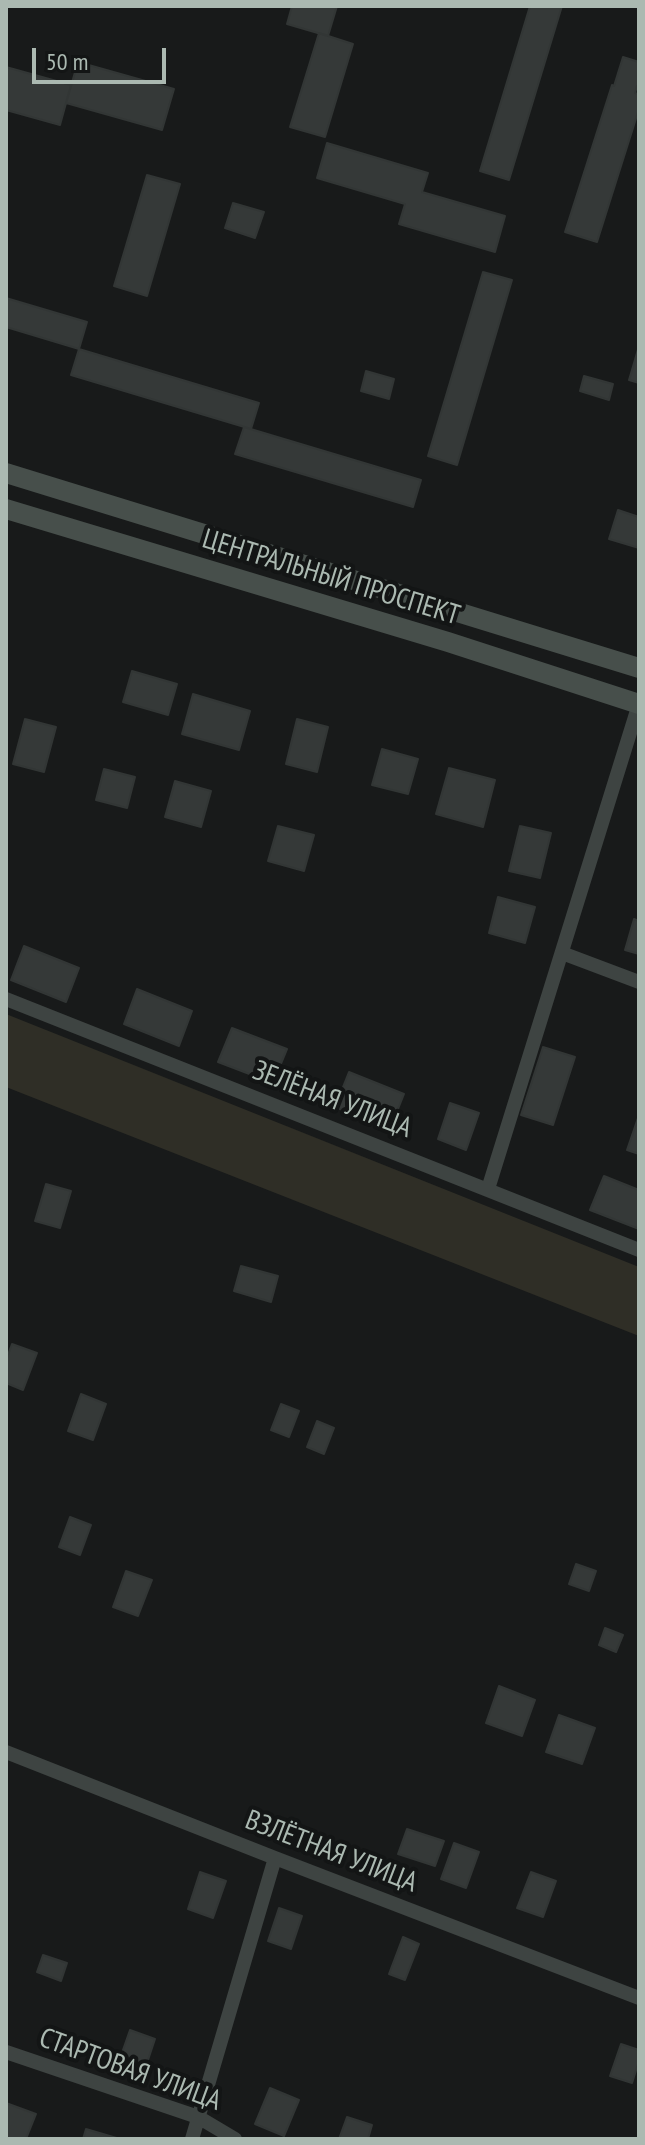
<!DOCTYPE html>
<meta charset="utf-8">
<style>
body{margin:0}
#map{position:relative;width:645px;height:2145px;overflow:hidden;background:#181a1a;font-family:"PT Sans Narrow",sans-serif}
canvas{display:block}
.frame{position:absolute;inset:0;border:8px solid #abb9b1;pointer-events:none}
.scale{position:absolute;left:32px;top:48px;width:134px;height:36px;box-sizing:border-box;border:4px solid #abb9b1;border-top:0;padding-left:10px;font-size:24px;line-height:28px;white-space:nowrap;color:#abb9b1;-webkit-text-stroke:6px #131515;paint-order:stroke}
</style>
<div id="map">
<canvas width="645" height="2145"></canvas>
<div class="frame"></div>
<div class="scale">50 m</div>
</div>
<script>
const context = document.querySelector('canvas').getContext('2d');
context.lineJoin = 'round';
function fill(path, color) {
  context.fillStyle = color;
  context.fill(path, 'evenodd');
}
function toPath(rows) {
  const path = new Path2D();
  for (const r of rows) {
    path.moveTo(r[0], r[1]);
    for (let i = 2; i < r.length; i += 2) path.lineTo(r[i], r[i + 1]);
  }
  return path;
}
function stroke(path, color, width, dash) {
  context.strokeStyle = color;
  context.lineWidth = width;
  context.lineCap = dash ? 'butt' : 'round';
  context.setLineDash(dash || []);
  context.stroke(path);
}
function label(font, color, halo, rows, align = 'center') {
  context.font = font + ' "PT Sans Narrow",sans-serif';
  context.lineWidth = 8;
  context.setLineDash([]);
  context.textBaseline = 'middle';
  context.strokeStyle = halo;
  context.fillStyle = color;
  for (const [text, x, y, turn = 0] of rows) {
    context.save();
    context.translate(x, y);
    context.rotate((+turn || 0) * Math.PI / 180);
    context.textAlign = isNaN(turn) ? turn : align;
    if (halo) context.strokeText(text, 0, 0);
    context.fillText(text, 0, 0);
    context.restore();
  }
}
fill(toPath([
 [6,1014,639,1267,639,1336,6,1087]
]), '#2f2e26');
const building = toPath([
 [292,6,337,6,328,36,287,24,292,6],
 [530,6,562,6,509,180,480,171,530,6],
 [319,33,353,44,325,137,290,127,319,33],
 [623,57,639,62,639,87,637,86,635,93,639,94,639,109,597,242,565,232,612,85,614,86,623,57],
 [78,62,174,89,162,130,66,103,78,62],
 [6,67,71,85,60,125,6,110,6,67],
 [327,143,428,173,422,192,505,216,495,252,399,224,405,204,317,178,327,143],
 [147,175,180,184,147,296,114,286,147,175],
 [233,203,264,212,255,238,225,228,233,203],
 [483,272,512,280,457,465,428,456,483,272],
 [6,298,87,322,79,349,6,327,6,298],
 [639,346,639,383,629,380,639,346],
 [79,349,259,403,251,429,71,375,79,349],
 [366,371,394,379,389,399,361,391,366,371],
 [584,376,613,384,609,400,580,391,584,376],
 [244,427,421,480,413,507,235,454,244,427],
 [618,510,639,517,639,548,609,539,618,510],
 [132,671,177,684,168,715,123,702,132,671],
 [193,694,250,711,239,750,182,734,193,694],
 [25,719,56,727,44,772,13,764,25,719],
 [297,719,328,727,317,772,286,764,297,719],
 [382,749,418,759,408,794,372,785,382,749],
 [449,768,495,780,483,827,436,814,449,768],
 [104,769,135,777,127,808,96,800,104,769],
 [175,781,211,791,201,827,165,817,175,781],
 [278,826,314,835,304,871,268,861,278,826],
 [520,826,551,833,540,878,509,871,520,826],
 [498,897,535,907,525,943,489,933,498,897],
 [634,919,639,921,639,954,625,950,634,919],
 [24,946,79,968,66,1002,11,980,24,946],
 [137,989,192,1011,179,1046,124,1024,137,989],
 [232,1028,287,1049,273,1083,218,1062,232,1028],
 [543,1047,575,1057,553,1125,521,1115,543,1047],
 [349,1072,404,1094,390,1129,335,1107,349,1072],
 [450,1103,479,1113,466,1150,438,1139,450,1103],
 [639,1115,639,1154,627,1150,639,1115],
 [604,1176,639,1190,639,1229,590,1210,604,1176],
 [46,1184,71,1191,60,1228,35,1221,46,1184],
 [241,1266,278,1276,271,1302,234,1291,241,1266],
 [12,1344,37,1353,23,1390,6,1383,6,1360,12,1344],
 [81,1394,106,1404,93,1440,68,1431,81,1394],
 [281,1404,299,1411,289,1437,271,1430,281,1404],
 [317,1421,334,1428,324,1454,307,1447,317,1421],
 [70,1517,91,1525,80,1555,59,1547,70,1517],
 [576,1564,596,1571,589,1591,569,1584,576,1564],
 [126,1571,152,1580,138,1616,113,1607,126,1571],
 [605,1628,623,1635,616,1652,599,1645,605,1628],
 [499,1686,535,1700,522,1736,486,1723,499,1686],
 [559,1715,595,1728,582,1764,546,1752,559,1715],
 [407,1829,444,1841,435,1866,398,1854,407,1829],
 [454,1843,479,1852,466,1888,441,1879,454,1843],
 [200,1872,226,1881,213,1918,188,1909,200,1872],
 [531,1872,556,1881,543,1917,517,1908,531,1872],
 [279,1908,302,1916,291,1949,268,1941,279,1908],
 [403,1937,419,1944,405,1980,389,1974,403,1937],
 [43,1955,67,1963,61,1981,37,1972,43,1955],
 [130,2030,155,2039,143,2075,117,2067,130,2030],
 [621,2044,639,2050,639,2061,632,2083,610,2076,621,2044],
 [270,2088,299,2100,284,2136,255,2124,270,2088],
 [6,2103,36,2114,26,2139,6,2139,6,2103],
 [347,2117,372,2125,368,2139,339,2139,347,2117],
 [86,2129,120,2139,83,2139,86,2129]
]);
fill(building, '#353938');
stroke(building, '#323635', 2);
stroke(toPath([
 [562,953,639,982],
 [6,999,639,1250],
 [488,1189,639,704],
 [6,1752,275,1858,639,1998],
 [6,2052,198,2117,235,2139],
 [192,2139,275,1858]
]), '#3e4442', 14);
stroke(toPath([
 [6,473,639,668],
 [6,509,448,642,639,704]
]), '#474f4b', 20);
label('28px', '#abb9b1', '#131515', [
 ["ЦЕНТРАЛЬНЫЙ ПРОСПЕКТ",331,578,17],
 ["ЗЕЛЁНАЯ УЛИЦА",332,1100,21],
 ["ВЗЛЁТНАЯ УЛИЦА",331,1852,21],
 ["СТАРТОВАЯ УЛИЦА",130,2070,20]
]);
</script>
